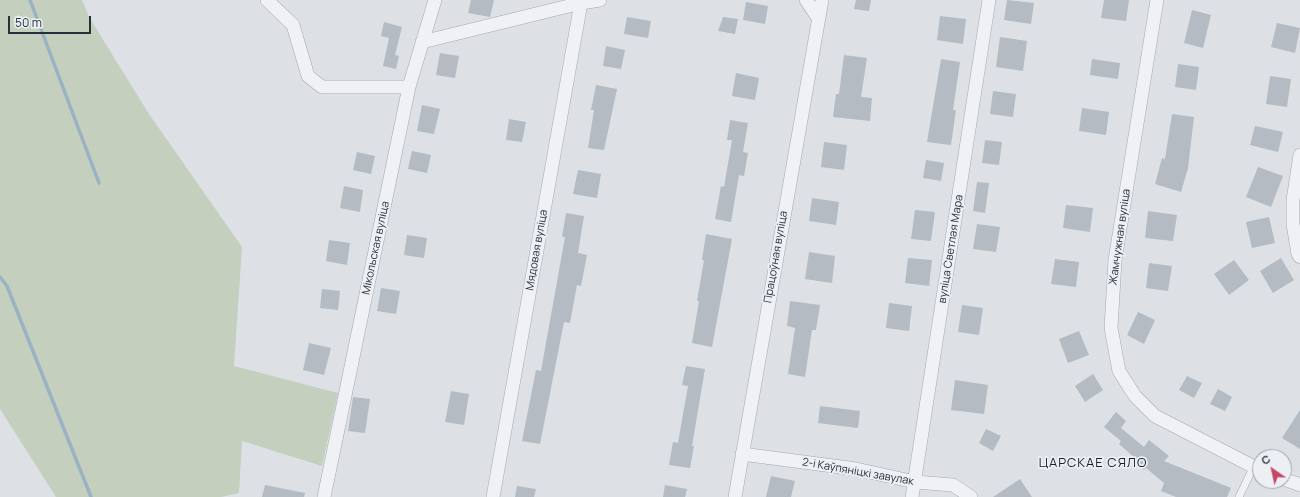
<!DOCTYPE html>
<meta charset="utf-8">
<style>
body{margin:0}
#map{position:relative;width:1300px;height:497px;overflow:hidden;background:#dde1e6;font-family:Manrope,sans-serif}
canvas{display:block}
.north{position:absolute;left:1252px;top:449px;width:40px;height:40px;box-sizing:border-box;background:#ecf0f4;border:1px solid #9da3aa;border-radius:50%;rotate:326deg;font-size:11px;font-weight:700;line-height:16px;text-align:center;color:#27303b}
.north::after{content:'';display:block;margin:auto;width:14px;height:18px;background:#c44865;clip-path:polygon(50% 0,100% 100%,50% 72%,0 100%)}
.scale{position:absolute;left:8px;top:16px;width:83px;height:18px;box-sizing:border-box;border:2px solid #27303b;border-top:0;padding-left:5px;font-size:12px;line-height:14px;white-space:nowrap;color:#27303b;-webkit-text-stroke:3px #ecf0f4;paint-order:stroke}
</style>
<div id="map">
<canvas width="1300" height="497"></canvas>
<div class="north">С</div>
<div class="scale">50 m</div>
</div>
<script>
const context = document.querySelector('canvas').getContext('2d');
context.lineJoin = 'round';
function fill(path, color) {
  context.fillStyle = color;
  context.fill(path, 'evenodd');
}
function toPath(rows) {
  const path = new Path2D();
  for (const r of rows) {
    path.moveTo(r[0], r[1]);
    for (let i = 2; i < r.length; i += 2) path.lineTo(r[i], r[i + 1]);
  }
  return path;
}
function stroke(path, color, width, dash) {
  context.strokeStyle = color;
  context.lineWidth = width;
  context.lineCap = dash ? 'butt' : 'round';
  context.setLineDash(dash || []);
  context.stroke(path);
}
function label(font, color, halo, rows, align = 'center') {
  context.font = font + ' Manrope,sans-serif';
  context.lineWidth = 3.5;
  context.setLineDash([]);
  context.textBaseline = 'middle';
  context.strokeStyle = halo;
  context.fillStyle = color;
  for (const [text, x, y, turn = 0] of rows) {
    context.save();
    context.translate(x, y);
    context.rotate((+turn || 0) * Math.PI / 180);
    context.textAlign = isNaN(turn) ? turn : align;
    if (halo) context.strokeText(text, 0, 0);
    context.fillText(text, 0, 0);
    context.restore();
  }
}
fill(toPath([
 [0,0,82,0,89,17,149,114,242,247,234,366,338,393,322,466,242,441,239,493,221,497,56,497,0,409]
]), '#c4cfbe');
stroke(toPath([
 [30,0,99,183],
 [0,277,7,286,91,497]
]), '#9ab2c4', 3.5);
fill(toPath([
 [471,0,494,0,490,17,468,13],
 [856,0,871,0,869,11,854,9],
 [1007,0,1034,3,1031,24,1004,20],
 [1104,0,1129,0,1126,21,1101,18],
 [746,2,768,6,765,24,743,20],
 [1192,10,1211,15,1203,48,1184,43],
 [940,16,966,19,963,44,937,40],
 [627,17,651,21,648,38,624,34],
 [723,17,738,19,735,34,718,31],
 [384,22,402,27,395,55,399,56,396,69,383,66,389,38,381,36],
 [1277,23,1300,28,1295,53,1271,47],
 [1000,37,1027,41,1023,71,996,67],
 [606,46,625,50,621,69,603,66],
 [440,53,459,56,455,78,436,75],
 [844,55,867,58,861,97,872,98,870,121,833,117,836,94,839,94],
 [941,59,960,62,953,110,956,110,951,145,927,142],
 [1092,59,1120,63,1118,79,1090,75],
 [1178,64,1199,67,1196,90,1175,87],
 [736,73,759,78,755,100,732,96],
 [1270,76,1291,79,1287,107,1266,104],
 [596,85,617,89,604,150,588,148,594,110,591,110],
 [993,91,1016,94,1013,117,990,114],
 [422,105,440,109,434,134,417,131],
 [1082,108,1109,112,1106,135,1079,131],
 [1172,114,1194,117,1188,168,1181,192,1155,184,1162,158,1165,159],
 [509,119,526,122,522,142,506,140],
 [730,120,748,123,743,152,748,153,744,176,739,175,731,222,715,219,721,186,724,187,732,140,727,140],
 [1255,126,1283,132,1278,152,1250,145],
 [985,140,1002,142,999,165,982,163],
 [824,142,847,145,844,170,821,167],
 [412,151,431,155,427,173,408,169],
 [357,152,375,156,371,174,353,170],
 [926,160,944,163,941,181,923,178],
 [1258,167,1283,176,1271,207,1246,197],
 [578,170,601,174,597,198,573,194],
 [977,182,989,183,985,213,973,211],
 [344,186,363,190,360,212,340,208],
 [812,198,839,202,836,225,809,221],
 [1066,205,1093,208,1090,232,1063,228],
 [915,210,935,212,931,241,911,239],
 [1148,211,1177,215,1173,241,1145,238],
 [566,213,584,216,578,253,587,255,581,286,577,285,570,323,564,322,540,444,522,441,536,370,541,371,565,237,562,237],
 [1269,217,1275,243,1252,248,1246,222],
 [977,224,1000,227,996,252,973,249],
 [706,234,732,239,712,347,692,343,699,301,697,301,704,260,702,260],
 [407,235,427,238,424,258,404,255],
 [329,240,350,243,347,265,326,261],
 [809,252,835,256,832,283,805,279],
 [908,258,932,260,929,286,905,283],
 [1281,258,1294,280,1273,293,1260,271],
 [1055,259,1079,262,1076,287,1051,284],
 [1234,260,1249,280,1229,295,1214,274],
 [1149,263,1172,266,1168,291,1146,288],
 [381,288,400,291,396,314,377,311],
 [322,289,340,291,338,310,320,308],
 [790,301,820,305,816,330,812,330,805,377,788,374,795,328,787,326],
 [889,303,912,306,909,331,886,328],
 [962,305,983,308,979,335,958,332],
 [1138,312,1155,320,1144,344,1127,335],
 [1079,331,1089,355,1068,363,1059,339],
 [309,343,331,348,324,375,303,370],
 [686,366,705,369,692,446,694,446,690,468,669,465,673,442,678,443,688,386,682,385],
 [1093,374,1103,390,1085,402,1075,386],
 [1187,376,1202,383,1194,398,1179,390],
 [955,380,988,385,984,414,951,410],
 [1218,389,1232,397,1225,411,1210,404],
 [451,391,469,394,464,425,445,422],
 [353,397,370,399,365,433,348,431],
 [820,406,860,411,858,428,818,423],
 [1300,410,1300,449,1282,438],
 [1116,412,1126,421,1121,428,1144,447,1149,440,1169,456,1164,461,1231,488,1227,497,1176,497,1161,491,1164,483,1146,468,1144,470,1133,461,1135,458,1119,444,1121,441,1104,427],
 [986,429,1001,436,993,451,979,443],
 [771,476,795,481,791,497,766,497],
 [1020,479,1032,497,993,497],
 [265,485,305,493,304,497,262,497],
 [665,485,687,489,685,497,663,497],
 [517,486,536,489,534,497,515,497]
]), '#b4bbc2');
const lane = toPath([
 [1239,497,1253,468]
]);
const street = toPath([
 [267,0,293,25,308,76,322,87,409,87],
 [806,0,818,18],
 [1157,0,1115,260,1111,328,1119,371,1135,396,1155,416,1260,470],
 [422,42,581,3,600,0],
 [1300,155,1293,200,1293,224,1298,254,1300,257],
 [742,454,856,469,915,482,953,485,971,497],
 [1284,479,1300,485],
 [324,497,409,87,435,0],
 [493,497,581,3],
 [735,497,822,0],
 [912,497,989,0]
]);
stroke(lane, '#a3a8af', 8);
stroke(street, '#a3a8af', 14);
stroke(lane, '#eff1f4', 7);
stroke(street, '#eff1f4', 13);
label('11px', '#27303b', '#ecf0f4', [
 ["Жамчужная вуліца",1120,237,-82],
 ["Мікольская вуліца",376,248,-78],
 ["вуліца Светлая Мара",951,249,-81],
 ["Мядовая вуліца",537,250,-80],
 ["Працоўная вуліца",776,257,-80],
 ["2-і Каўпяніцкі завулак",858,472,10]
]);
context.letterSpacing = '1px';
label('13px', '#1a212c', '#ecf0f4', [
 ["ЦАРСКАЕ СЯЛО",1093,463]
]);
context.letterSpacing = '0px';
</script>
